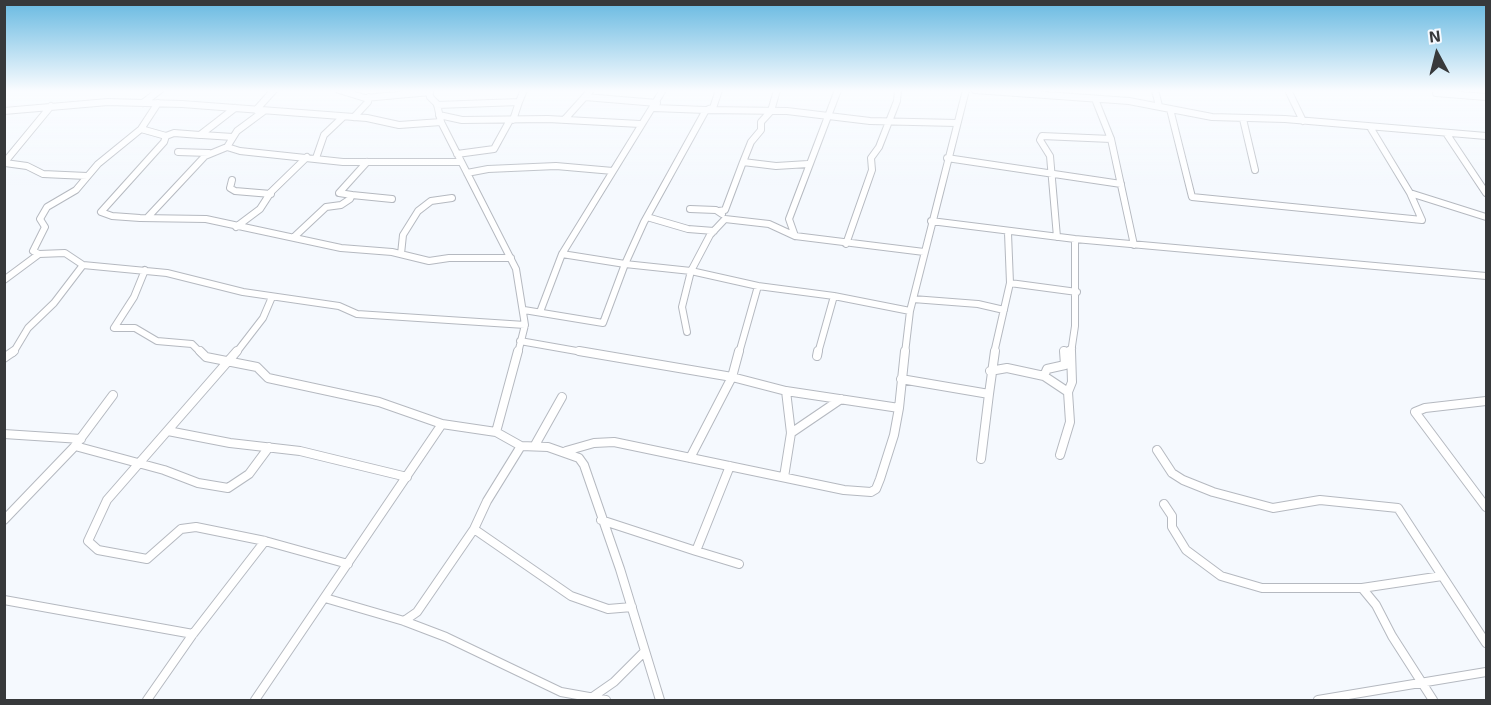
<!DOCTYPE html>
<style>
body{margin:0}
#map{position:relative;width:1491px;height:705px;overflow:hidden;background:#f5f9fe;font-family:"Exo 2",sans-serif}
canvas{display:block}
.frame{position:absolute;inset:0;border:6px solid #37393b;pointer-events:none}
.north{position:absolute;left:1407px;top:24px;width:60px;height:60px;-webkit-text-stroke:4px #f5f9fe;paint-order:stroke;rotate:353deg;font-size:16px;font-weight:700;line-height:24px;text-align:center;color:#37393b}
.north::after{content:'';display:block;margin:auto;width:21px;height:27px;background:#37393b;clip-path:polygon(50% 0,100% 100%,50% 72%,0 100%)}
</style>
<div id="map">
<canvas width="1491" height="705"></canvas>
<div class="frame"></div>
<div class="north">N</div>
</div>
<script>
const context = document.querySelector('canvas').getContext('2d');
context.lineJoin = 'round';
function toPath(rows) {
  const path = new Path2D();
  for (const r of rows) {
    path.moveTo(r[0], r[1]);
    for (let i = 2; i < r.length; i += 2) path.lineTo(r[i], r[i + 1]);
  }
  return path;
}
function stroke(path, color, width, dash) {
  context.strokeStyle = color;
  context.lineWidth = width;
  context.lineCap = dash ? 'butt' : 'round';
  context.setLineDash(dash || []);
  context.stroke(path);
}
const streetFar1 = toPath([
 [339,90,365,98,430,92],
 [429,90,430,97,437,104,441,122,516,269,525,325,518,353],
 [838,90,789,219,795,236,924,252],
 [975,90,1129,101,1212,117,1285,119,1486,136],
 [1155,90,1159,106],
 [1288,90,1303,121],
 [1436,93,1486,97],
 [585,97,657,103],
 [1095,99,1111,139,1134,245],
 [143,103,160,90],
 [158,103,141,129,166,136,164,142,101,212,112,216,140,218,206,219,341,248,392,252,429,261,449,258,511,258],
 [437,105,519,102,524,90],
 [709,109,713,108,719,90],
 [1170,109,1192,197,1422,220,1410,193,1486,217],
 [256,110,274,90],
 [706,110,787,111,870,121,957,123],
 [4,111,108,102,182,104,367,118,399,125,441,122],
 [264,111,237,131,227,147,240,151,343,162,461,162],
 [439,115,462,120,548,119,640,124],
 [354,117,368,102,369,97],
 [565,119,591,90],
 [1243,119,1255,170],
 [513,120,519,102],
 [1370,127,1410,193],
 [1446,133,1486,193],
 [202,135,233,137],
 [166,136,174,133,200,135,235,108],
 [178,152,209,153],
 [457,154,494,149,510,120],
 [316,158,324,135,343,117],
 [947,158,1121,184],
 [743,162,751,142,761,130,761,122,771,111,777,90],
 [4,163,51,106],
 [5,163,27,166,43,174,87,176],
 [467,173,488,169,556,166,613,171],
 [232,180,230,188,235,191,271,194],
 [352,195,392,199],
 [690,209,716,210,722,214],
 [719,211,725,210,743,162,776,166,808,164],
 [647,217,688,229,714,231],
 [147,218,205,156,227,147],
 [931,221,1075,239,1486,276],
 [236,227,260,209,271,192,307,157],
 [294,237,326,207,341,205,350,199,352,195,339,193,367,162],
 [1057,237,1050,156,1040,140,1042,136,1111,139],
 [846,244,872,170,871,158,879,147,897,101,898,90],
 [39,254,33,251,45,227,40,219,47,207,76,190,98,164,141,129],
 [401,254,403,235,418,211,431,201,452,198],
 [562,254,625,264,644,222,706,110,654,108],
 [145,270,134,297,114,328,135,328,157,341,192,344,201,353],
 [4,280,39,254,65,253,83,265],
 [1010,283,1077,292],
 [913,299,978,304,1004,310],
 [524,310,603,323,625,264,691,271,758,286,834,296,910,311],
 [540,312,562,254,663,90],
 [687,332,682,307,691,271,710,235,725,219,769,224,795,236],
 [520,341,588,353],
 [13,353,28,328,54,303,83,265,167,273,243,292,339,306,357,314,525,325],
 [236,353,263,318,272,297],
 [739,353,758,286],
 [818,353,834,296],
 [905,353,910,311,966,90],
 [994,353,1010,283,1008,233],
 [1064,353,1072,348],
 [1071,353,1075,326,1075,239]
]);
const street = toPath([
 [200,351,206,357,257,367,268,378,379,402,442,424,496,432,521,446,548,447,579,458,584,465,620,569,660,700],
 [237,351,107,500,88,541,98,550,147,559,181,529,196,527,265,541,348,564],
 [579,351,732,377,786,391,899,408,905,351],
 [817,356,818,351],
 [4,358,14,351],
 [990,371,1007,368,1044,376,1068,392,1070,422,1060,455],
 [1044,376,1047,369,1065,365,1064,351],
 [901,379,989,394,995,351],
 [1068,392,1072,382,1071,351],
 [113,395,75,446,164,470,198,483,228,488,249,474,269,447],
 [1486,401,1425,408,1415,412,1486,507],
 [168,431,230,443,300,451,407,477],
 [496,432,518,351],
 [791,433,841,399],
 [4,434,81,439],
 [535,445,562,397],
 [1157,450,1172,473,1183,480,1213,492,1273,508,1320,500,1398,508,1486,643],
 [566,451,594,443,614,442,844,490,871,492,876,489,880,479,894,435,899,408],
 [690,458,732,377,739,351],
 [981,459,989,394],
 [784,477,791,433,786,391],
 [1164,504,1172,516,1172,527,1186,550,1221,576,1262,588,1362,588,1376,605,1392,636,1433,700],
 [4,520,75,446],
 [601,520,696,551,730,466],
 [474,529,571,596,608,609,632,607],
 [696,551,739,564],
 [1362,588,1442,576],
 [325,598,404,621,446,637,561,692,606,700],
 [4,600,193,634],
 [404,621,417,612,474,529,487,501,521,446],
 [591,698,614,682,645,651],
 [147,700,193,634,265,541],
 [255,700,442,424],
 [1318,700,1486,672]
]);
stroke(streetFar1, '#b5b9c0', 8);
stroke(street, '#b5b9c0', 10);
stroke(streetFar1, '#fff', 6);
stroke(street, '#fff', 8);
const sky = context.createLinearGradient(0, 0, 0, 189);
sky.addColorStop(0, '#67b9e1');
sky.addColorStop(0.48, '#fafcff');
sky.addColorStop(1, '#fafcff00');
context.fillStyle = sky;
context.fillRect(0, 0, 1491, 189);
</script>
